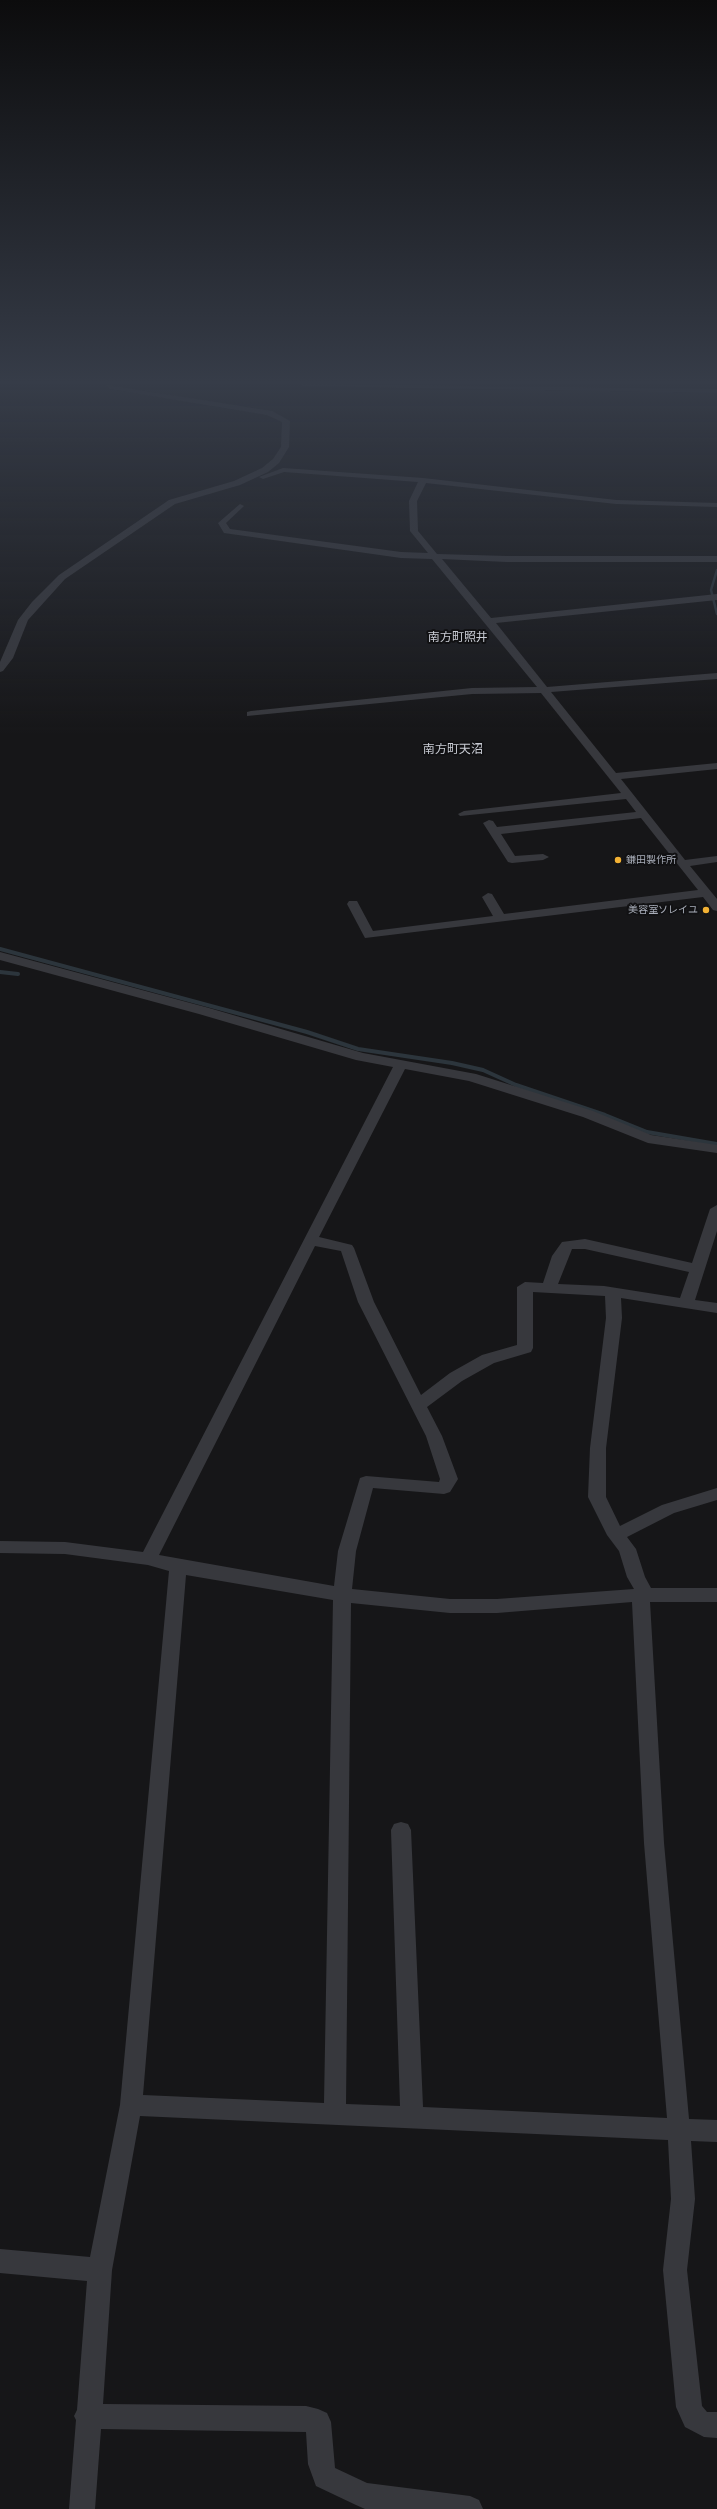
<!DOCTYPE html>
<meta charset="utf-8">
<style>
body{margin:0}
canvas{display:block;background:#161618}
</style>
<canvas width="717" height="2509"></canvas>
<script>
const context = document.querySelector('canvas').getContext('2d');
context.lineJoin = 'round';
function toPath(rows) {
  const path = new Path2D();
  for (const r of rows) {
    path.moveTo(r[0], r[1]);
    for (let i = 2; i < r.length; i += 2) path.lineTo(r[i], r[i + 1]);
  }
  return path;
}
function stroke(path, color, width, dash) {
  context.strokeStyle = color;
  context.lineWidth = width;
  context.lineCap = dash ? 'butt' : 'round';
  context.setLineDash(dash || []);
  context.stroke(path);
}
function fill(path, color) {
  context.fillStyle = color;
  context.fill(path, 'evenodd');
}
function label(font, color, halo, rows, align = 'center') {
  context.font = font + ' "Archivo Narrow","Noto Sans JP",sans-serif';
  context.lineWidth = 4;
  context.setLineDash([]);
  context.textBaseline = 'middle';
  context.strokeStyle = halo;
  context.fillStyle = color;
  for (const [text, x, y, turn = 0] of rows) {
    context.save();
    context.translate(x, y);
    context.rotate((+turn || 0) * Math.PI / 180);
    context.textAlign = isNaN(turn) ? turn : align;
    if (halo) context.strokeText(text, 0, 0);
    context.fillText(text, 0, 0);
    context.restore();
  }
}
stroke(toPath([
 [717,570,711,590,717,614]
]), '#2c353c', 2.5);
stroke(toPath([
 [0,949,307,1032,358,1049,452,1063,483,1070,516,1085,605,1115,647,1132,717,1144],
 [0,972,18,974]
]), '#2c353c', 4);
fill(toPath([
 [300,384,717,389,717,393,304,386,300,384],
 [107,385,272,411,290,421,289,447,279,463,268,472,240,485,175,504,65,579,28,620,13,658,3,671,0,672,0,662,18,620,32,602,59,575,169,500,234,481,262,468,273,459,281,447,282,422,267,415,110,389,107,385],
 [283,468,423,478,616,500,717,503,717,507,616,504,426,483,417,501,418,531,437,554,507,556,717,556,717,562,507,562,442,559,491,618,717,594,717,600,496,623,547,687,717,673,717,679,551,692,616,773,717,763,717,769,621,779,685,860,717,856,717,862,690,866,717,899,717,911,713,910,703,897,365,938,347,904,349,901,357,901,373,931,493,916,482,897,488,893,492,894,504,914,698,890,641,818,501,834,515,856,543,854,549,857,543,860,512,863,508,862,483,823,489,820,493,821,497,827,636,812,626,799,460,816,458,814,464,811,621,793,541,693,472,694,247,716,247,712,251,711,472,688,537,687,432,559,401,558,224,533,218,523,240,504,244,506,226,523,230,529,401,552,428,553,410,531,409,501,418,482,284,472,263,479,259,477,283,468],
 [0,952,209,1008,363,1053,476,1074,593,1111,651,1135,717,1145,717,1153,648,1143,583,1117,469,1081,405,1069,319,1237,352,1245,354,1248,374,1302,421,1395,450,1373,482,1355,517,1345,517,1287,525,1282,543,1283,552,1256,562,1242,585,1239,692,1263,710,1209,717,1205,717,1231,695,1300,717,1303,717,1313,621,1298,622,1318,606,1448,606,1497,620,1526,662,1505,717,1488,717,1500,674,1513,627,1537,636,1549,645,1577,651,1588,717,1588,717,1602,650,1602,664,1843,689,2119,717,2120,717,2142,691,2141,695,2199,687,2270,702,2406,707,2412,717,2412,717,2438,704,2437,685,2427,676,2407,663,2270,671,2199,668,2140,140,2116,112,2270,103,2404,306,2406,318,2409,327,2413,331,2422,335,2468,367,2483,470,2496,479,2500,483,2509,365,2509,356,2505,316,2486,308,2464,306,2432,101,2429,95,2509,69,2509,76,2420,74,2416,77,2410,87,2281,0,2273,0,2249,90,2257,120,2105,169,1571,148,1565,65,1554,0,1553,0,1541,65,1542,143,1552,393,1067,356,1060,199,1014,0,960,0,952],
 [315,1246,341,1251,358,1302,426,1436,440,1479,439,1482,366,1476,360,1478,338,1551,334,1586,159,1555,315,1246],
 [572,1249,585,1249,689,1272,680,1298,604,1286,558,1284,572,1249],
 [533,1292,605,1296,606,1318,590,1448,588,1497,607,1535,619,1551,627,1577,634,1589,497,1599,450,1599,352,1589,356,1551,373,1488,444,1494,450,1492,458,1479,442,1436,427,1407,462,1381,494,1363,531,1352,533,1348,533,1292],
 [186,1575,333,1600,324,2103,143,2095,186,1575],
 [632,1602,644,1843,667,2118,423,2107,411,1830,408,1824,401,1822,394,1824,391,1830,400,2106,346,2104,351,1603,450,1613,497,1613,632,1602]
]), '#37383d');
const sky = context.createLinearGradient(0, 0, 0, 735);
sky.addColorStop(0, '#0c0c0d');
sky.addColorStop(0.52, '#363c48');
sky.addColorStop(1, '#363c4800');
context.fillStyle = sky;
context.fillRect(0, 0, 717, 735);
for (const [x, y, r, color] of [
 [618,860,4,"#f2b134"],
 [706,910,4,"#f2b134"]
]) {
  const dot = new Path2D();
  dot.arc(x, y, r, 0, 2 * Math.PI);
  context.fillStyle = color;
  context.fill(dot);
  stroke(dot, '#111113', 1.5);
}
label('10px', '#a8adb8', '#111113', [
 ["鎌田製作所",626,860],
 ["美容室ソレイユ",698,910,"right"]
], 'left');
label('12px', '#c9ccd4', '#111113', [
 ["南方町照井",458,638],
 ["南方町天沼",453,750]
]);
</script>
